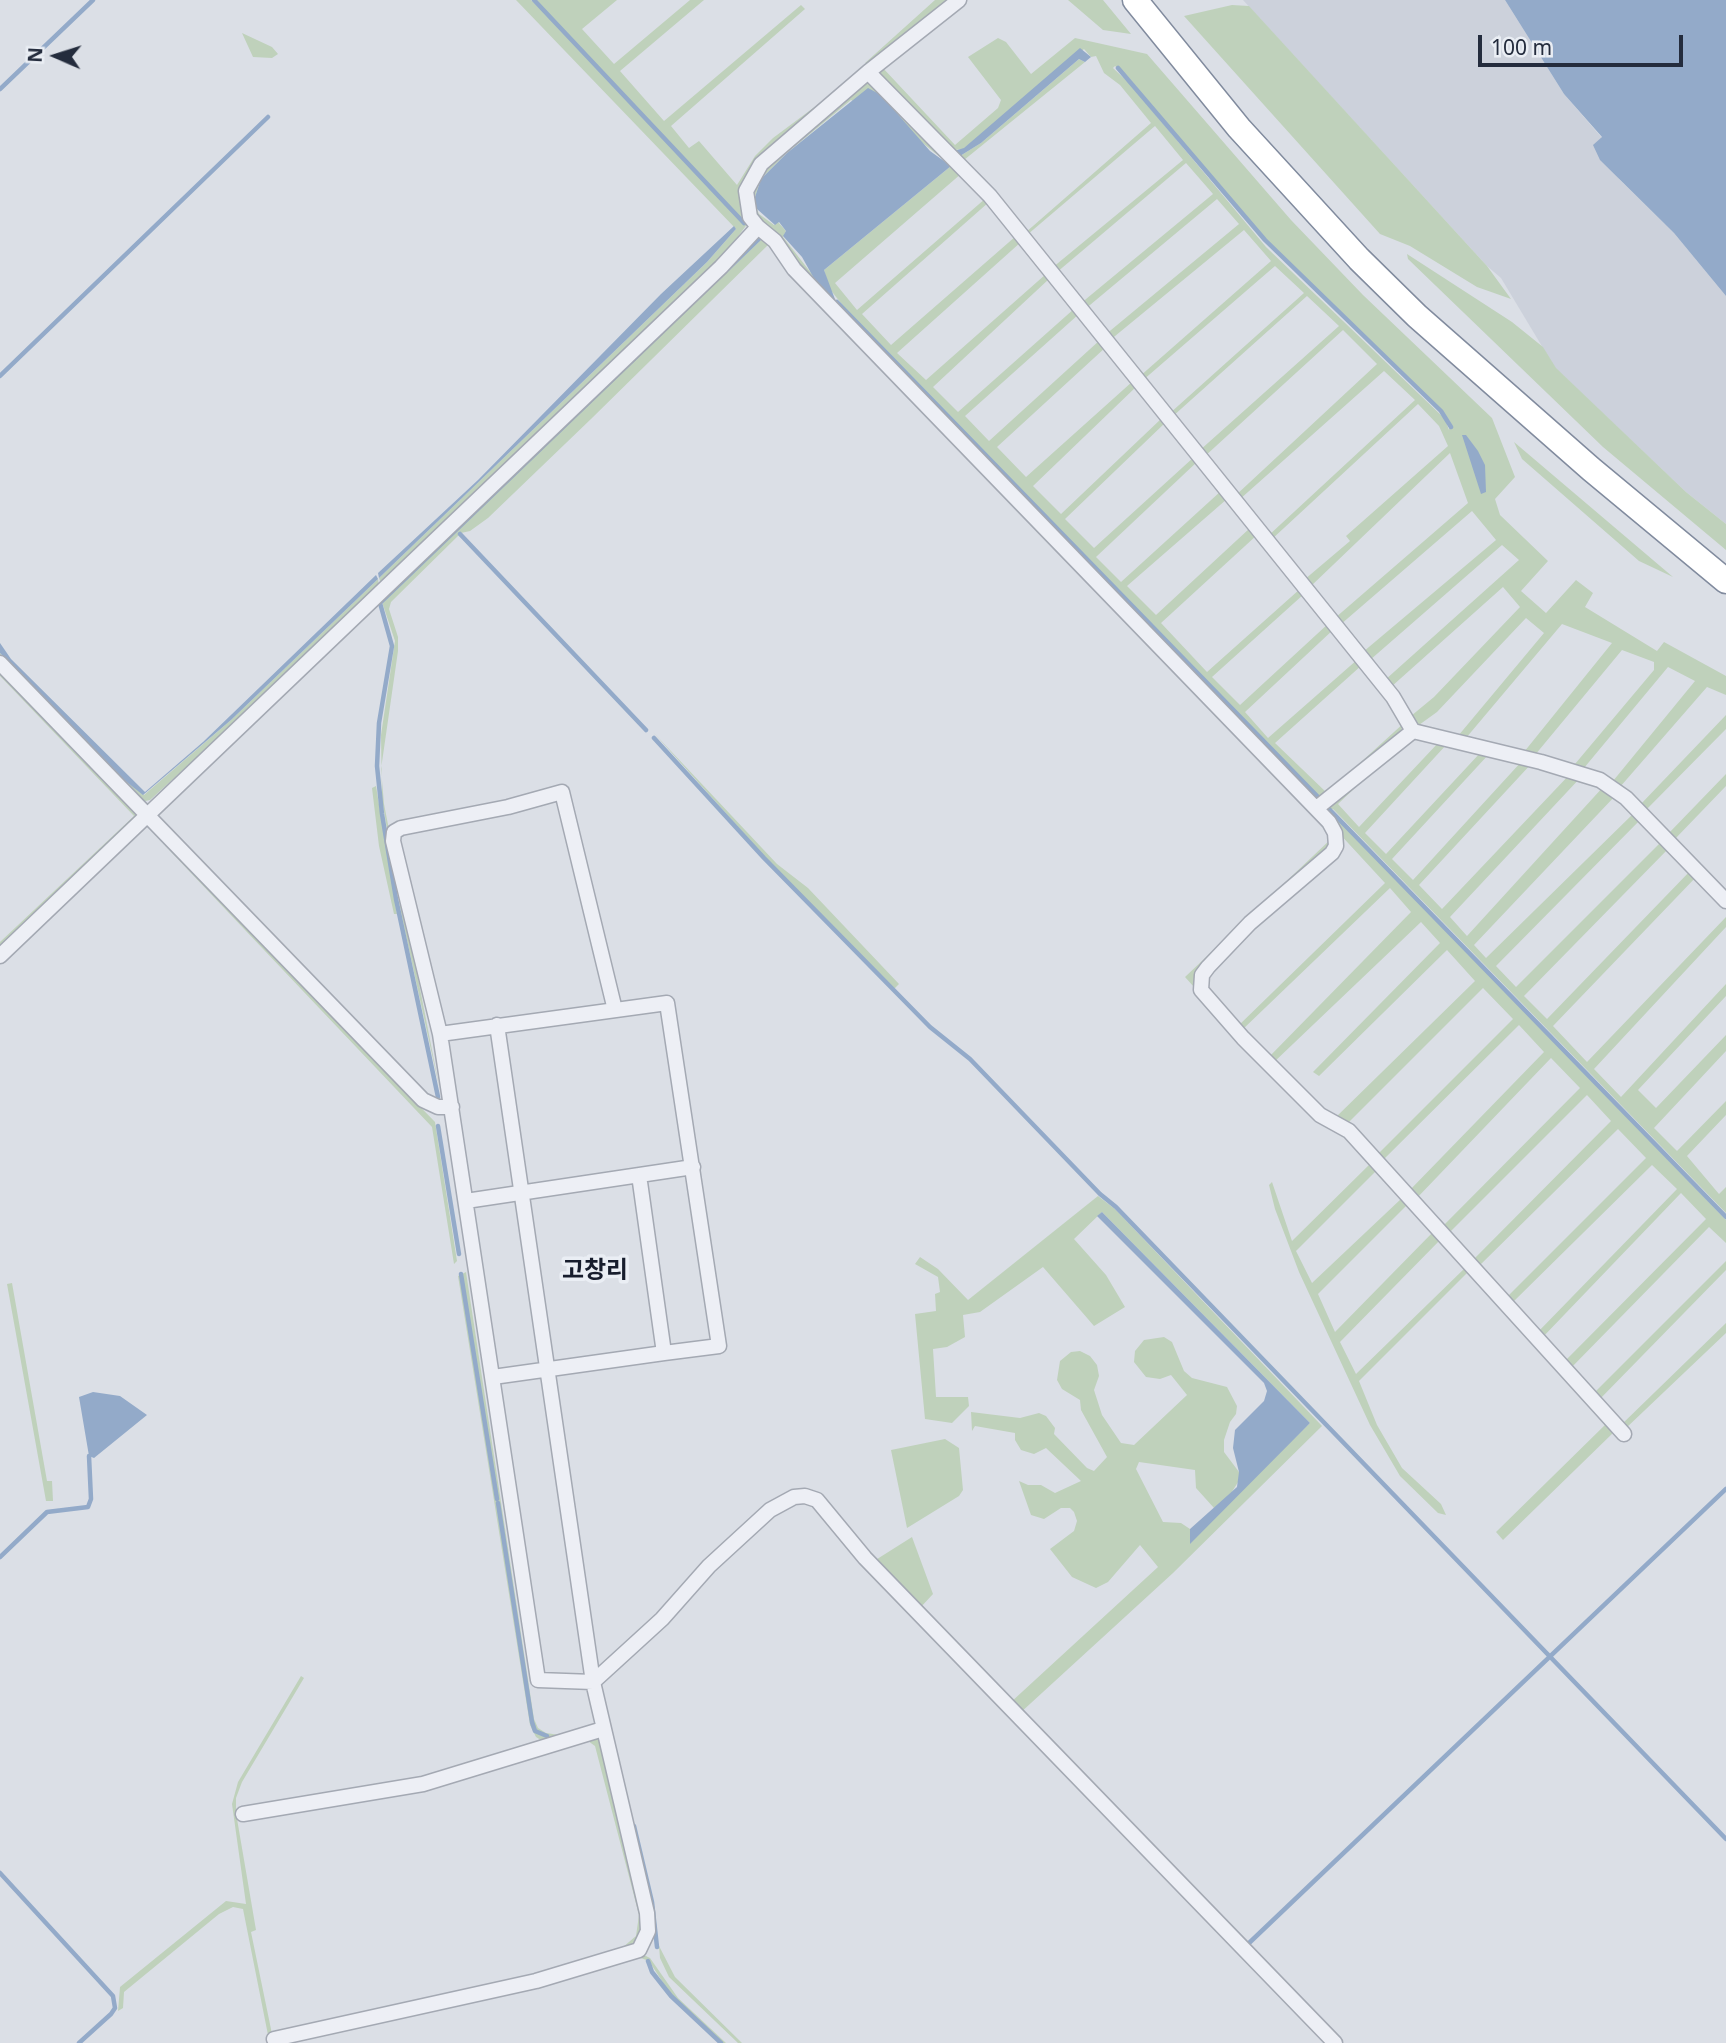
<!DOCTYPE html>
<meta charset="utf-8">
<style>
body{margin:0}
#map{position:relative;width:1726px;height:2043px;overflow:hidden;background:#dbdfe6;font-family:"Noto Sans",sans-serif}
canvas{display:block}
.north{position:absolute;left:21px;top:21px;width:70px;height:70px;-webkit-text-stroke:5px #eaeef4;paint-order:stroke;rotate:273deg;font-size:19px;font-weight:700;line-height:28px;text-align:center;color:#242c3d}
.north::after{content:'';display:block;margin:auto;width:24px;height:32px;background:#242c3d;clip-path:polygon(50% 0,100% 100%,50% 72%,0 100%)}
.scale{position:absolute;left:1478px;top:35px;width:205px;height:32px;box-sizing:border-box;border:4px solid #242c3d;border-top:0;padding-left:9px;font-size:21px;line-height:24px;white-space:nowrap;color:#242c3d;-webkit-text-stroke:5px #eaeef4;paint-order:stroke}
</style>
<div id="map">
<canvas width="1726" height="2043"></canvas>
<div class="north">N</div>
<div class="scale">100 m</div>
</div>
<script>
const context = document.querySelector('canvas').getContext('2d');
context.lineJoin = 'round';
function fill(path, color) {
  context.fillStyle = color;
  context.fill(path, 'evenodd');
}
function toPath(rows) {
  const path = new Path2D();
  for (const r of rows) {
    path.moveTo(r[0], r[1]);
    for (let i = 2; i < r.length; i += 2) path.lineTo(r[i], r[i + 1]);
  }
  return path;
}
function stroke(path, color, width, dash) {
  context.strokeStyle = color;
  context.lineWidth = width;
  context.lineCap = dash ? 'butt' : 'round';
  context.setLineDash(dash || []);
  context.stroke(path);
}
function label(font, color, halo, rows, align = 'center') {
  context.font = font + ' "Noto Sans","Noto Sans KR",sans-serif';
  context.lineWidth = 7;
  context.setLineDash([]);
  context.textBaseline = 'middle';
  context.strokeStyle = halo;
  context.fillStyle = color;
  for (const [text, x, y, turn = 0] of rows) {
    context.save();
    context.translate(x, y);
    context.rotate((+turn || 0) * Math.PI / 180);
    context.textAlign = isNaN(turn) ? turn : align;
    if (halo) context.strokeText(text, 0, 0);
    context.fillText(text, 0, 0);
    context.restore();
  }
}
fill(toPath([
 [1243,0,1505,0,1564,94,1602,138,1619,179,1674,233,1726,296,1726,524,1686,492,1555,368,1501,278,1487,266]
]), '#ccd1db');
fill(toPath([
 [516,0,531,0,557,25,742,223,535,0,617,0,582,29,614,64,690,0,704,0,620,71,664,121,801,5,805,9,671,126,689,148,699,141,737,185,755,156,773,138,840,88,751,170,748,223,722,258,381,584,379,578,707,262,736,229],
 [935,0,948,0,869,63,865,63],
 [1068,0,1103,0,1131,34,1103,30],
 [1232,5,1249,6,1487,266,1511,299,1477,287,1410,246,1380,234,1184,16],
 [242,33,272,47,278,54,272,58,253,57],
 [998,38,1006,42,1031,74,1075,38,1147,54,1291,220,1363,295,1492,418,1515,477,1495,499,1500,515,1548,561,1521,591,1546,613,1576,580,1593,593,1585,607,1657,651,1664,642,1726,676,1726,695,1707,687,1620,787,1613,781,1695,681,1668,667,1584,768,1575,764,1654,670,1654,662,1622,650,1535,755,1524,752,1612,643,1562,624,1466,738,1458,736,1544,633,1526,618,1437,712,1419,725,1411,716,1434,697,1520,607,1503,587,1391,687,1385,680,1519,560,1502,545,1370,660,1363,652,1496,540,1472,511,1340,625,1335,618,1468,503,1450,453,1310,587,1304,580,1350,541,1346,536,1448,446,1439,426,1418,404,1271,540,1268,536,1415,400,1384,371,1239,500,1235,496,1377,364,1343,330,1204,457,1199,451,1339,326,1307,296,1172,417,1169,414,1304,293,1275,266,1142,381,1139,377,1271,261,1244,230,1109,341,1105,335,1239,224,1217,199,1084,310,1080,304,1213,194,1186,163,1056,273,1052,268,1183,160,1155,126,1027,235,1025,233,1151,123,1120,85,1104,73,1096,56,1091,57,1084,49,964,149,954,150,877,74,882,67,955,145,998,108,1001,100,968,57],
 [1115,66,1129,78,1265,240,1442,411,1450,422,1449,430,1445,419,1266,247,1130,84,1113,68],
 [1079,59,1085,62,964,160,960,156,981,143],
 [868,81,962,173,835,283,857,310,986,198,989,202,862,314,891,345,1016,236,1021,242,897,353,926,380,1046,274,1049,279,933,387,958,412,1075,308,1079,314,965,416,989,441,1100,340,1106,347,997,447,1026,477,1133,381,1137,386,1033,486,1061,514,1162,418,1166,422,1065,519,1094,548,1194,457,1198,461,1096,557,1121,582,1221,491,1227,499,1127,586,1156,615,1250,528,1257,535,1161,623,1207,672,1300,589,1304,594,1212,677,1240,705,1329,623,1334,629,1245,712,1268,738,1358,659,1362,665,1275,743,1327,793,1405,722,1401,730,1359,770,1320,798,848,312,829,288,824,270,951,166,919,140,851,100,787,153,761,179,755,197,748,201,755,178],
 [755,205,759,214,774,225,778,222,786,231,783,237,829,296,1318,799,957,433,754,216],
 [763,238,769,244,591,419,488,518,470,531,461,533,391,602,389,609,398,637,398,651,381,769,384,804,440,1091,401,913,382,799,381,735,395,641,382,602],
 [1407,254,1512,322,1543,347,1556,368,1686,492,1726,524,1726,550,1603,447,1408,259],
 [1514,442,1673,577,1639,561,1522,459],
 [378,579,379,586,228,729,150,800,141,802,0,658,0,653,114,772,144,795,231,720],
 [0,669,138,811,137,821,0,948,0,942,134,816,0,676],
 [1726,715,1726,729,1645,811,1640,805],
 [653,732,777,864,808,888,899,984,894,989,765,857],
 [1439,742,1447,744,1365,833,1386,854,1481,752,1489,754,1392,859,1413,880,1522,761,1532,763,1419,885,1442,909,1571,773,1581,777,1450,917,1467,936,1604,786,1616,795,1474,945,1486,958,1635,812,1642,818,1496,966,1516,987,1663,840,1670,847,1524,996,1547,1019,1692,869,1698,875,1553,1026,1587,1062,1726,917,1726,927,1594,1069,1621,1097,1726,984,1726,996,1638,1090,1656,1108,1726,1035,1726,1051,1654,1128,1677,1151,1726,1101,1726,1115,1687,1156,1719,1194,1726,1187,1726,1213,1333,809,1330,809,1726,1220,1726,1243,1709,1227,1569,1370,1563,1363,1706,1219,1681,1193,1541,1339,1536,1334,1677,1189,1652,1165,1510,1305,1505,1299,1646,1158,1618,1129,1477,1268,1472,1261,1611,1121,1587,1095,1447,1235,1441,1228,1580,1088,1551,1058,1415,1200,1408,1192,1544,1052,1519,1025,1381,1162,1376,1156,1513,1019,1483,988,1346,1125,1334,1119,1475,981,1447,950,1319,1076,1313,1072,1440,943,1421,922,1272,1064,1267,1059,1411,912,1390,888,1241,1031,1237,1027,1385,883,1337,831,1325,810,1381,763,1338,804,1359,827],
 [1726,774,1726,786,1674,840,1668,834],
 [376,786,397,914,394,914,379,846,372,788],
 [153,833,435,1122,457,1261,454,1264,432,1127],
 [1331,839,1326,852,1200,971,1194,987,1185,977],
 [1371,1163,1377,1170,1296,1251,1312,1283,1402,1198,1408,1204,1318,1294,1335,1332,1434,1231,1441,1239,1340,1342,1356,1374,1466,1267,1469,1271,1359,1381,1377,1425,1402,1468,1441,1504,1446,1515,1438,1513,1400,1476,1370,1425,1299,1272,1275,1209,1269,1185,1272,1182,1292,1241],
 [1098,1196,1115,1209,1322,1426,1173,1573,1019,1714,1010,1703,1158,1567,1140,1545,1108,1582,1096,1588,1072,1577,1050,1549,1074,1531,1077,1521,1074,1512,1070,1508,1061,1508,1044,1519,1031,1515,1019,1481,1028,1485,1041,1485,1055,1493,1081,1481,1046,1448,1034,1454,1021,1450,1015,1440,1015,1433,975,1426,972,1431,971,1412,1020,1418,1039,1413,1046,1416,1055,1428,1054,1434,1087,1468,1094,1471,1107,1457,1081,1410,1080,1400,1062,1389,1057,1380,1060,1361,1071,1352,1080,1351,1090,1356,1097,1365,1099,1376,1094,1390,1102,1415,1121,1443,1134,1445,1187,1395,1171,1375,1160,1379,1146,1377,1134,1362,1135,1351,1144,1340,1164,1337,1172,1342,1184,1371,1192,1378,1227,1387,1237,1406,1236,1414,1230,1422,1224,1440,1224,1452,1239,1472,1240,1479,1228,1498,1214,1508,1196,1488,1195,1470,1139,1462,1136,1469,1163,1522,1181,1523,1190,1529,1190,1537,1310,1423,1102,1212,1074,1239,1106,1275,1125,1307,1094,1326,1043,1267,980,1312,963,1315,965,1337,947,1347,933,1349,936,1397,968,1397,969,1406,952,1423,925,1419,915,1314,936,1311,935,1294,940,1292,938,1277,915,1264,920,1257,938,1269,968,1300],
 [1726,1261,1726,1270,1598,1401,1592,1395],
 [466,1272,534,1719,538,1728,546,1733,573,1737,547,1744,536,1737,530,1725,458,1276],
 [12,1283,47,1481,52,1481,53,1501,46,1501,7,1284],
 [1726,1323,1726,1333,1624,1430,1620,1426],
 [1606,1424,1614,1432,1503,1540,1496,1532],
 [945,1439,959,1448,963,1490,959,1496,907,1528,891,1450],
 [912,1537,933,1594,920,1608,874,1561],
 [301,1676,304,1678,242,1782,236,1798,236,1813,256,1930,251,1932,272,2034,268,2035,243,1909,233,1907,219,1914,124,1992,123,2008,118,2011,120,1987,226,1901,246,1904,232,1804,238,1782],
 [600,1738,644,1925,635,1945,616,1953,636,1936,639,1915,595,1746,588,1741],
 [659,1946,675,1977,742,2043,738,2043,669,1977,660,1958],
 [644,1955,650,1958,678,1998,726,2043,722,2043,671,1995,649,1961,638,1957,347,2025,342,2032,341,2025]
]), '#bfd1bb');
fill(toPath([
 [1505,0,1726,0,1726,296,1674,233,1600,160,1593,145,1602,137,1564,94],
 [1080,48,1091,57,1085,62,1079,59,981,143,960,156,954,151,964,148],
 [868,88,881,95,930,151,951,166,824,270,836,302,816,282,802,257,783,236,786,231,779,222,775,225,748,201,755,197,761,179,787,153],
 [734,226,736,229,707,262,379,578,378,573,478,480,661,294],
 [1462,435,1466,435,1478,451,1485,465,1486,492,1481,494],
 [376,575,378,579,231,720,143,795,114,772,0,653,0,643,11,659,145,792,203,742],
 [1102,1212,1310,1423,1190,1544,1190,1529,1237,1487,1239,1472,1233,1448,1235,1430,1264,1401,1267,1391,1264,1383,1097,1216],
 [93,1392,120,1396,147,1415,94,1458,89,1456,79,1397]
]), '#93aac9');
stroke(toPath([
 [534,0,744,223],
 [1118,68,1265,240,1441,411,1451,427],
 [0,89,93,0],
 [837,302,1320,799],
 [0,376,268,117],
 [460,534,646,730],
 [654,738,764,858,930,1027,970,1059,1100,1194,1116,1207,1726,1839],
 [1330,810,1726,1217],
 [438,1097,396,899,382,814,377,766,379,723,392,646,380,603,759,239],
 [438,1126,459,1254],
 [461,1274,497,1499],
 [498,1503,532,1722,535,1731,547,1736],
 [0,1557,47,1512,88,1507,91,1499,89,1456],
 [634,1826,652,1902,657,1947],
 [0,1873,113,1996,115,2008,111,2014,79,2043],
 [1248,1944,1726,1489],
 [648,1961,652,1972,671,1996,721,2043]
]), '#93aac9', 4.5);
const street = toPath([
 [868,72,990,196,1393,697,1413,731,1541,762,1600,780,1626,798,1726,901],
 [758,227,775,241,794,269,1329,822,1335,833,1336,846,1332,853,1250,923,1208,967,1202,975,1201,990,1243,1038,1320,1115,1349,1131,1624,1434],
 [0,663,423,1100,438,1107,452,1107],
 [1318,807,1413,731],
 [0,956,721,267,758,227,750,217,746,191,761,164,868,72,959,0],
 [497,1025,593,1682],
 [440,1034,667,1003,719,1346,664,1353],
 [466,1201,693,1167],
 [493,1377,664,1353,639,1175],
 [593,1682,662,1619,709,1566,770,1510,794,1497,805,1496,817,1500,865,1558,1335,2043],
 [243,1814,423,1784,603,1729],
 [274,2039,536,1981,639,1950,648,1931,647,1913,593,1682,538,1680,440,1034,393,841,394,832,401,828,508,807,562,792,615,1010]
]);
const highway = toPath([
 [1135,0,1239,128,1359,259,1417,316,1591,469,1726,581]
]);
stroke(street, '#a4a9b3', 17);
stroke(highway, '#818b9e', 27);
stroke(street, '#edeff5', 14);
stroke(highway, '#fff', 24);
label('bold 24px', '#171d2d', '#eaeef4', [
 ["고창리",595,1271]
]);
</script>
